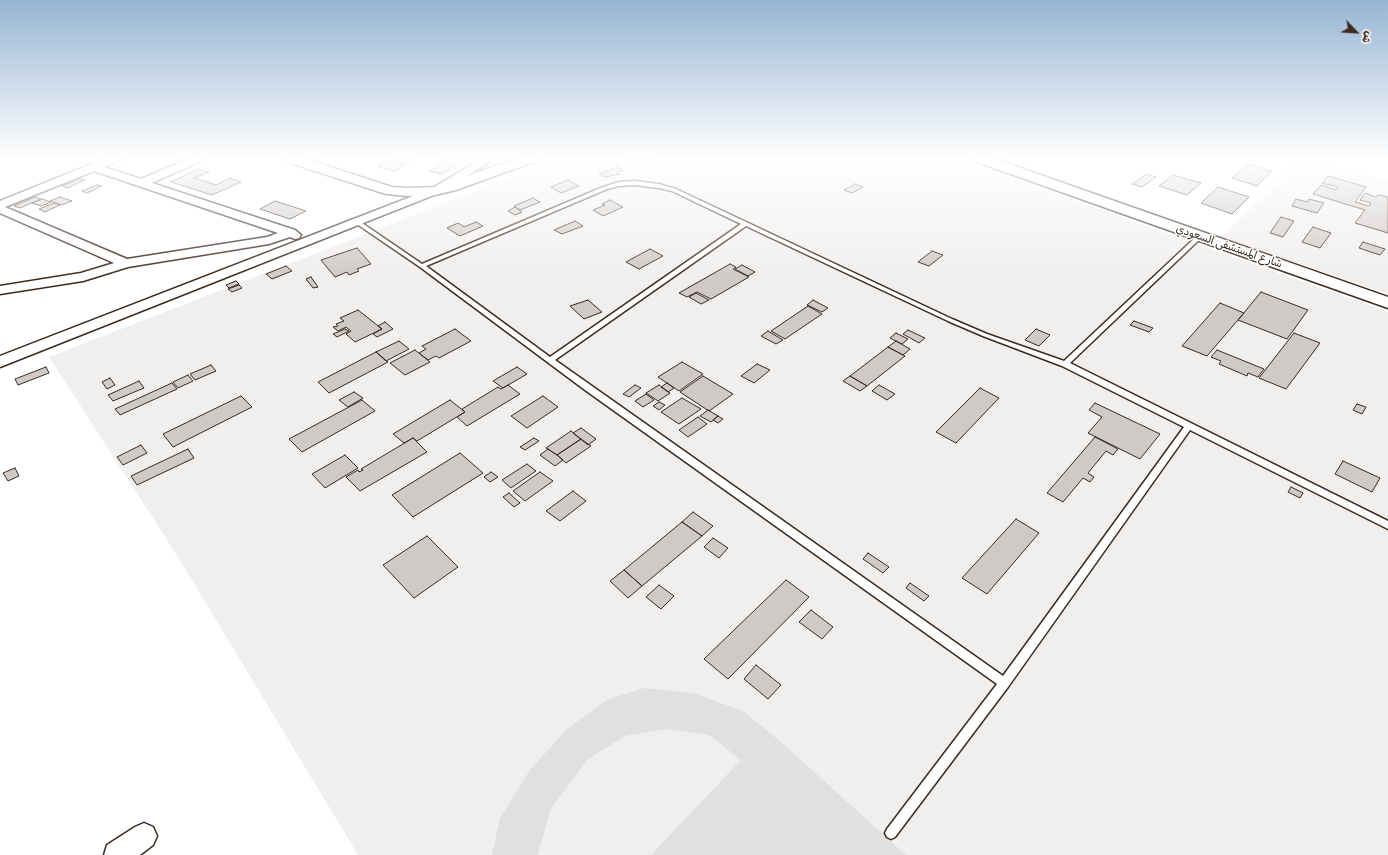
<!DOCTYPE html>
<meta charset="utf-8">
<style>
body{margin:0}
#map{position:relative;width:1388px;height:855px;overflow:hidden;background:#fff;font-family:Sriracha,"Playpen Sans Arabic",sans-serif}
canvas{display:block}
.north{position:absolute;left:1336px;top:12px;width:40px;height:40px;-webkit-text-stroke:3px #fff;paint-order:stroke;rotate:115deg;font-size:11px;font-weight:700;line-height:16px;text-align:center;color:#3b2a1e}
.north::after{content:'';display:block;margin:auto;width:14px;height:18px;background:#3b2a1e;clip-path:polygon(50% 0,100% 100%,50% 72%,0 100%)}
</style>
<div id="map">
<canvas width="1388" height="855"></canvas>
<div class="north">ش</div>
</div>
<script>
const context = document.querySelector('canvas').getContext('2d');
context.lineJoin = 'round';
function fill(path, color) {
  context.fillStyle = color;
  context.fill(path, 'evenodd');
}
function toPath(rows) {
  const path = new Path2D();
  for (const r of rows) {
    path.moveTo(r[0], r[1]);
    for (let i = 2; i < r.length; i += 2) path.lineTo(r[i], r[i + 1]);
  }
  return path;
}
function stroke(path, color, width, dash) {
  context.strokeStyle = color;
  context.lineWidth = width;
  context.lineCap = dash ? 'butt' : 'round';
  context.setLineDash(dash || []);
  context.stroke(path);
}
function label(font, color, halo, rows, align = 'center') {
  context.font = font + ' Sriracha,"Playpen Sans Arabic",sans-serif';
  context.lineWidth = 3;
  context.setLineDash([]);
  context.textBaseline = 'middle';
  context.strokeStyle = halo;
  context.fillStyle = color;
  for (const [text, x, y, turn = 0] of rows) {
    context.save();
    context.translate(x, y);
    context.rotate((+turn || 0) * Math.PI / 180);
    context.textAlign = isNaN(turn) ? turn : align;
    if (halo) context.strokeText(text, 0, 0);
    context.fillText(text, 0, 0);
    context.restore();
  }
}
fill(toPath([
 [561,158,956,158,1388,312,1388,855,358,855,178,557,49,357],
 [1304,158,1388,181,1388,294,1221,237]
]), '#f1efee');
fill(toPath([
 [644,688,693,693,743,711,782,743,906,855,651,855,741,760,709,735,667,729,625,736,588,759,550,810,538,855,492,855,500,818,530,770,566,730,606,700]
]), '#e2e0de');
const building = toPath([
 [398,158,415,158,404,164,393,161,398,158],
 [451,158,469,158,442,174,429,171,451,158],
 [636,158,651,158,636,164,630,161,636,158],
 [389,161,405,165,395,171,378,167,389,161],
 [1248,164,1272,171,1257,186,1232,178,1248,164],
 [617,167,623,170,617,172,620,174,605,177,599,174,617,167],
 [198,169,209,172,194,178,216,185,230,178,241,182,212,195,171,182,198,169],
 [1147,174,1156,177,1142,187,1132,184,1147,174],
 [1173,175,1201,183,1187,195,1159,186,1173,175],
 [1328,176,1366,187,1355,202,1369,206,1371,203,1360,200,1365,193,1376,197,1378,195,1388,197,1388,233,1355,223,1365,210,1313,194,1321,185,1336,190,1338,187,1322,183,1328,176],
 [80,179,85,180,67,188,62,186,80,179],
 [568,180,579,186,561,193,551,187,568,180],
 [855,184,863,187,852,193,844,190,855,184],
 [97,185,102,186,87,193,82,191,97,185],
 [1218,187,1249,197,1232,214,1201,203,1218,187],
 [35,197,41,199,20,208,14,206,35,197],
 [60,197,72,201,62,205,50,201,60,197],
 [533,198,540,202,520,210,514,206,533,198],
 [42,199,51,202,41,206,32,203,42,199],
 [1296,199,1307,202,1309,199,1324,203,1317,213,1292,206,1296,199],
 [610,200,623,207,603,216,593,210,605,205,602,204,610,200],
 [275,201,306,211,290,219,260,209,275,201],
 [54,203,60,205,45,212,39,209,54,203],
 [515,207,522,212,515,215,508,211,515,207],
 [1281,217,1294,221,1283,237,1270,233,1281,217],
 [575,221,583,226,562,234,554,230,575,221],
 [476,222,483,226,460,236,447,228,458,223,464,227,476,222],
 [1313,227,1331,233,1320,248,1302,242,1313,227],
 [1363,242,1385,249,1380,255,1359,248,1363,242],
 [357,248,371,264,357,269,359,271,349,275,347,272,335,277,321,260,357,248],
 [650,249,663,256,639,269,626,262,650,249],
 [932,251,943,255,929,266,918,262,932,251],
 [730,264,736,267,733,269,749,277,711,299,697,292,687,297,679,293,730,264],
 [742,265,755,272,748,276,735,269,742,265],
 [286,266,292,271,272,279,266,274,286,266],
 [311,277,318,287,313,288,306,279,311,277],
 [236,281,239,284,229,288,226,285,236,281],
 [239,285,242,288,232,292,228,289,239,285],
 [1261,292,1308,310,1287,339,1238,320,1261,292],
 [696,293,709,300,701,304,689,297,696,293],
 [588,300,602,312,584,319,570,306,588,300],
 [813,300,828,308,822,312,807,305,813,300],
 [1220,303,1244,313,1207,356,1182,346,1220,303],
 [808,306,822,314,785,339,771,331,808,306],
 [358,310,382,329,355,342,346,334,351,331,346,327,338,331,333,327,338,326,336,324,344,321,340,318,358,310],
 [1134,321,1153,328,1149,332,1130,325,1134,321],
 [385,322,393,329,377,337,373,334,382,329,378,326,385,322],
 [345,329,349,331,337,337,333,334,345,329],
 [455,329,471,341,439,358,436,356,428,360,419,353,426,349,422,346,455,329],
 [1036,329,1050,335,1039,346,1025,340,1036,329],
 [908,330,925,338,919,343,903,334,908,330],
 [768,331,783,340,776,344,761,336,768,331],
 [896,333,908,339,902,344,890,338,896,333],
 [1294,333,1320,343,1286,389,1259,378,1294,333],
 [399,341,409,349,386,361,376,352,399,341],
 [896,341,910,349,903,355,888,347,896,341],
 [888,347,905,356,867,386,850,376,888,347],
 [415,350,430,362,405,375,390,363,415,350],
 [1217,350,1264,369,1258,377,1248,373,1247,376,1219,364,1221,361,1211,357,1217,350],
 [376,352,388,362,329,393,318,382,376,352],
 [682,362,703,374,679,391,658,377,682,362],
 [757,364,770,370,754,383,741,376,757,364],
 [211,365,216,371,195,380,190,374,211,365],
 [46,367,49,373,18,385,15,379,46,367],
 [517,367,527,374,503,388,493,381,517,367],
 [188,375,193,381,178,388,173,382,188,375],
 [703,376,733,394,709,411,680,392,703,376],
 [850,376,867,386,860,391,843,381,850,376],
 [110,378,115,385,107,389,102,382,110,378],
 [139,381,144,388,113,401,108,395,139,381],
 [172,383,177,389,120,415,115,409,172,383],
 [667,383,674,388,668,392,661,387,667,383],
 [508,385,520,394,467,426,457,417,465,412,462,409,498,387,501,389,508,385],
 [635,385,641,388,629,397,623,394,635,385],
 [659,385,670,393,658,401,646,393,659,385],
 [879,385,895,394,887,400,872,391,879,385],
 [980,388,999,398,956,443,936,432,980,388],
 [354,392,363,398,348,407,339,400,354,392],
 [646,394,654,400,643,407,635,401,646,394],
 [241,396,252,407,173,447,163,434,241,396],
 [543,396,558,407,527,428,511,416,543,396],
 [682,398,701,409,679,424,661,412,682,398],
 [362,400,375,411,302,452,289,439,362,400],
 [450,400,465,412,417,441,413,438,404,443,393,434,450,400],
 [659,402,665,405,659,410,653,406,659,402],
 [1095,403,1160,434,1140,459,1088,433,1102,417,1089,410,1095,403],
 [1357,404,1366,407,1362,414,1353,410,1357,404],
 [708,410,718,416,711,422,700,416,708,410],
 [718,416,723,419,718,423,713,420,718,416],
 [698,417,707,424,688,437,679,430,698,417],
 [581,428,596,439,588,445,573,433,581,428],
 [571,431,581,439,557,455,546,448,571,431],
 [1095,437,1118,449,1113,455,1106,451,1088,473,1094,477,1090,482,1083,478,1063,502,1047,493,1095,437],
 [413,438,427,452,360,491,346,477,358,470,359,472,363,470,361,469,413,438],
 [534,438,539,441,525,450,520,447,534,438],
 [581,439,591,446,566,463,557,455,581,439],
 [141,445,147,453,123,465,117,457,141,445],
 [188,449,194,458,137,485,131,476,188,449],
 [548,449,557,455,563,460,555,466,540,455,548,449],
 [460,453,483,473,413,517,392,495,460,453],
 [345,455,358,468,325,488,312,474,345,455],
 [1343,461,1380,478,1372,492,1335,474,1343,461],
 [527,464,536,471,511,488,502,480,527,464],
 [15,468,19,476,8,481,3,473,15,468],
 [491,472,498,477,490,482,484,477,491,472],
 [540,472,553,481,525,501,513,491,540,472],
 [1291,487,1303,493,1300,498,1288,492,1291,487],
 [573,491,586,501,560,521,546,511,573,491],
 [509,493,520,503,514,507,503,497,509,493],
 [693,512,713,526,702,536,682,522,693,512],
 [1016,519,1039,533,987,594,962,578,1016,519],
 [682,522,702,536,642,586,624,570,682,522],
 [427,536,458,567,414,598,383,565,427,536],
 [713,538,728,548,719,558,704,547,713,538],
 [868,553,889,567,883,573,863,559,868,553],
 [624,570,642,586,628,598,610,581,624,570],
 [786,580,809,597,728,679,704,659,786,580],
 [910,583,929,596,924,601,906,588,910,583],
 [659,585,674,596,661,609,646,597,659,585],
 [811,610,833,627,822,639,799,622,811,610],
 [756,665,781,685,768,699,744,679,756,665]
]);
fill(building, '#cfcac7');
stroke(building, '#3b2a1e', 1);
const service = toPath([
 [635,181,659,184,676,189,952,319,987,334,1064,361,1198,235,1202,235,1202,237,1070,363,1388,521,1388,529,1190,430,1008,687,895,837,891,839,887,837,885,833,887,829,997,684,585,390,420,267,354,222,359,221,422,264,603,187,619,182,635,181],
 [635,185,659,188,672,191,741,224,550,357,426,266,607,189,619,186,635,185],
 [746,226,948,321,983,336,1062,366,1184,427,1003,676,555,360,746,226]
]);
const minor = toPath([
 [106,158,121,158,120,160,104,167,141,179,190,158,205,158,204,160,152,183,295,230,301,235,299,238,295,239,290,237,269,244,128,267,83,281,0,294,0,286,81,273,114,263,0,213,0,201,106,158],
 [94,171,278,233,267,237,127,259,5,207,94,171],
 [483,158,496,158,439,193,0,367,0,356,431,189,483,158],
 [144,823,153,827,157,836,153,845,140,855,104,855,107,845,135,827,144,823]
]);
const tertiary = toPath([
 [283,158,303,158,392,187,408,188,435,187,518,158,537,158,536,161,456,190,435,195,408,196,386,194,284,161,283,158],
 [973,158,992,158,1388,297,1388,308,974,161,973,158]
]);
stroke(service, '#3b2a1e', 3);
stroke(minor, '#3b2a1e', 3);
stroke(tertiary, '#3b2a1e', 3);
fill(service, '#fff');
fill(minor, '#fff');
fill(tertiary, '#fff');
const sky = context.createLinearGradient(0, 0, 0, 278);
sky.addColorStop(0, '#96b5d3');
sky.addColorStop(0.57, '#fff');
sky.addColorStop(1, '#ffffff00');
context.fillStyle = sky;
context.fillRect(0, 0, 1388, 278);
label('11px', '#3b2a1e', '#fff', [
 ["شارع المستشفى السعودي",1229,247,19]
]);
</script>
